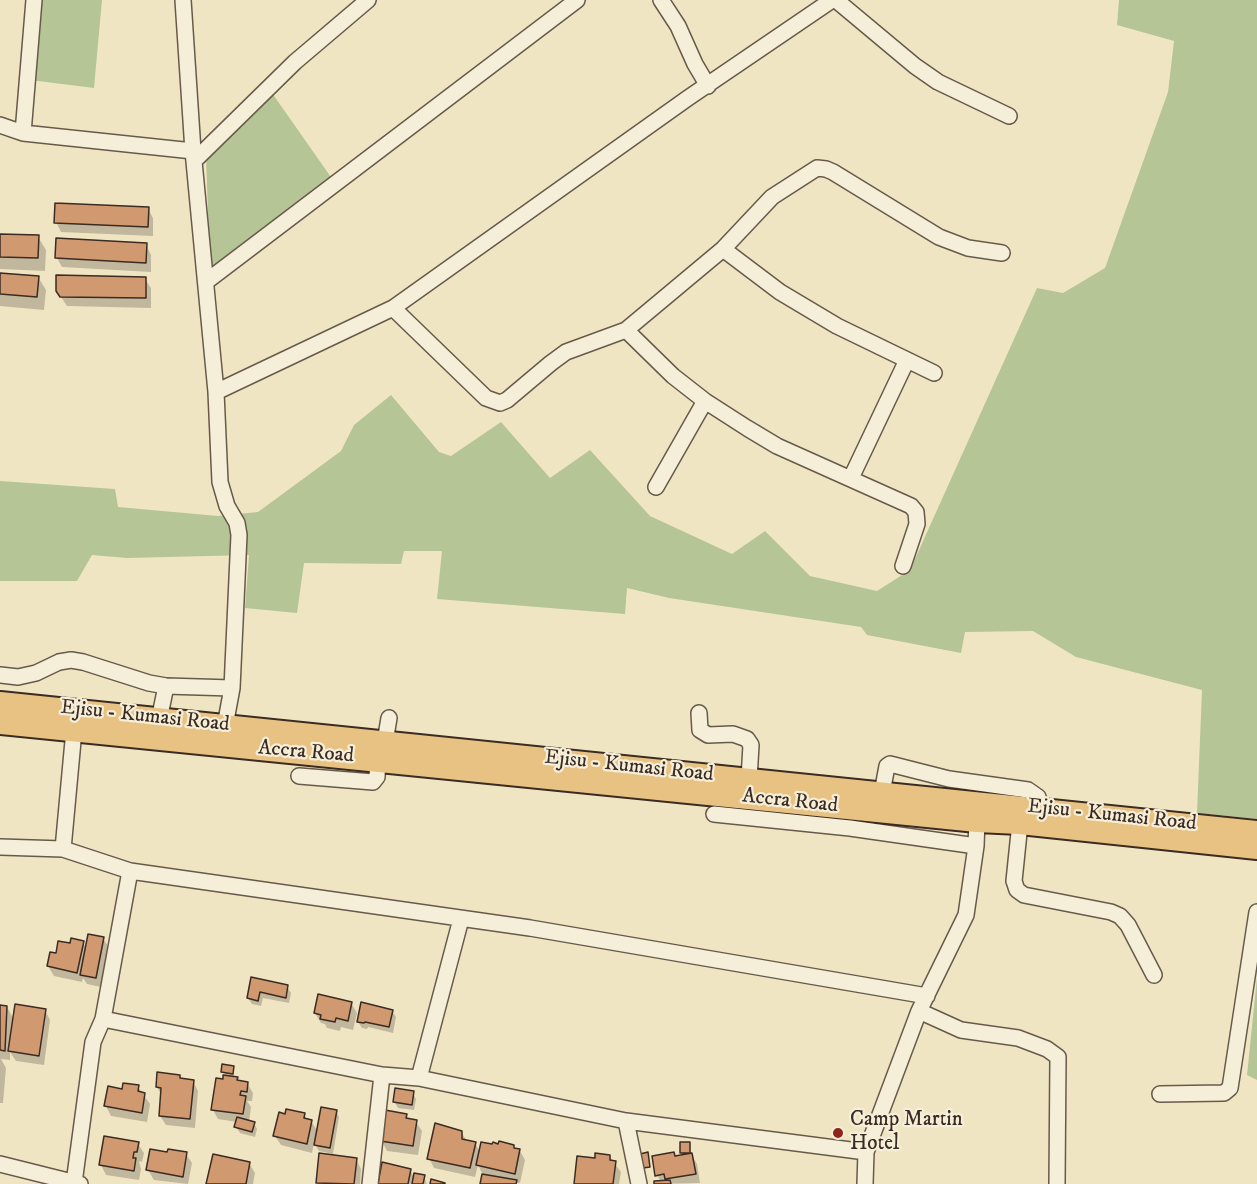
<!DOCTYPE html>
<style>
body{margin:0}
canvas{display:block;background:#f0e5c3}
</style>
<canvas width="1257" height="1184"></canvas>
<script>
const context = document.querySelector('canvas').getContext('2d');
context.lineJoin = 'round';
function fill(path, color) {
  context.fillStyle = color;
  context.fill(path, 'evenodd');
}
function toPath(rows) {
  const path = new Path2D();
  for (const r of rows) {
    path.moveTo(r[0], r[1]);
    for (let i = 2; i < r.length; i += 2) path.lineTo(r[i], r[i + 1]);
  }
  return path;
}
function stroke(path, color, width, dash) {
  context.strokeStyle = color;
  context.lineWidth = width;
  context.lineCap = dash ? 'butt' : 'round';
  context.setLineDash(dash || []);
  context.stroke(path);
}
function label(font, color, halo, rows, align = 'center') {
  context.font = font + ' "IM FELL DW Pica",serif';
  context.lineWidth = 4.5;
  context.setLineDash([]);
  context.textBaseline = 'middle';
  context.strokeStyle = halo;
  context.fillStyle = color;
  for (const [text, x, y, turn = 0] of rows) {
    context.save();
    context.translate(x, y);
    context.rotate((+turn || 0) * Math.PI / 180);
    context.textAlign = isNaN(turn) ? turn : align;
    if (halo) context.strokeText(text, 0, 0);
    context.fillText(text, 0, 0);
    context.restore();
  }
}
fill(toPath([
 [38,0,102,0,94,88,30,80],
 [1119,0,1257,0,1257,819,1197,813,1202,690,1076,657,1033,631,965,632,961,653,867,635,861,627,669,598,627,588,625,614,437,599,442,551,404,551,401,564,304,563,297,613,245,608,249,555,127,558,92,555,77,581,0,581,0,481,115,489,118,507,218,516,258,512,341,451,354,425,391,395,439,452,451,456,501,422,550,478,590,450,650,516,732,554,765,531,810,576,877,591,910,570,1037,288,1063,293,1105,268,1168,92,1174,41,1117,25],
 [272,93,333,180,210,268,206,156],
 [1257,978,1257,1080,1247,1075]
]), '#b6c596');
fill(toPath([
 [148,209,153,218,153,236,61,232,56,222],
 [0,235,38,237,46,250,45,271,0,269],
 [146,245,151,255,151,272,62,267,57,258],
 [0,274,38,277,46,290,44,310,0,306],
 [145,279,151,288,151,308,67,306,57,291],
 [103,938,109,948,101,987,87,984,83,978,82,982,54,976,48,966,57,955,71,945,83,942,86,948],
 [252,979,287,987,291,993,289,1003,263,998,261,1006,252,1004,248,998],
 [351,1003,357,1013,353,1030,341,1027,340,1031,327,1028,325,1024,321,1023,315,1013],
 [0,1006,7,1007,14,1020,45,1010,50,1020,44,1065,16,1061,10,1052,10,1060,1,1059,6,1068,3,1103,0,1103],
 [392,1011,396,1017,393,1033,368,1027,367,1029,362,1028,358,1022],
 [234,1067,234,1078,239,1082,247,1083,253,1093,252,1101,247,1101,251,1107,249,1122,254,1123,257,1129,255,1137,240,1133,236,1127,237,1122,218,1119,213,1110,224,1080,225,1074,222,1072],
 [179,1076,182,1080,193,1081,198,1091,195,1128,166,1125,160,1116,162,1096,157,1087],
 [138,1087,150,1104,147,1122,111,1116,106,1106,123,1090],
 [413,1093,416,1099,414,1110,398,1108,394,1101],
 [336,1111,339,1117,333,1154,319,1151,314,1143,312,1153,281,1145,275,1136,304,1115,307,1120,311,1121,318,1132],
 [406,1115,409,1120,416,1122,422,1131,418,1155,387,1151,382,1141],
 [461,1132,467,1141,475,1143,480,1152,513,1146,516,1150,520,1151,525,1160,520,1183,482,1184,483,1175,478,1165,475,1177,434,1168,429,1158],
 [689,1143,691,1154,697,1164,700,1183,656,1184,661,1182,657,1175,675,1158,684,1156,682,1153],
 [138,1144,144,1153,142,1162,139,1161,141,1169,139,1180,106,1175,101,1165],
 [169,1154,186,1154,192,1163,188,1184,154,1180,148,1170],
 [320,1155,356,1159,361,1169,360,1184,318,1184],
 [610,1157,621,1172,619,1184,575,1184,596,1160],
 [249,1163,255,1173,253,1184,208,1184],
 [410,1170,415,1179,424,1177,427,1184,379,1184]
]), '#0003');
const building = toPath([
 [55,203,149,207,148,227,54,223,55,203],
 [0,234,39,235,38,258,0,257,0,234],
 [56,238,147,243,146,263,55,258,56,238],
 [0,273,39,276,37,297,0,294,0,273],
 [56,275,146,277,146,298,60,297,56,291,56,275],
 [88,934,104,937,96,978,80,975,88,934],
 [71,938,84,941,77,973,47,966,50,952,56,953,58,941,70,943,71,938],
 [251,977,288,985,286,998,260,992,258,1001,247,998,251,977],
 [318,994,352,1002,348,1021,336,1018,335,1022,320,1019,321,1015,314,1013,318,994],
 [361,1002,393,1010,389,1027,365,1022,364,1023,357,1022,361,1002],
 [15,1004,46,1009,39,1056,8,1051,15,1004],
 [0,1005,7,1006,5,1051,0,1050,0,1005],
 [222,1064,234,1066,233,1074,221,1072,222,1064],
 [157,1072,180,1075,180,1078,194,1080,190,1119,159,1116,161,1088,156,1087,157,1072],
 [223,1075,238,1077,237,1080,248,1082,247,1092,241,1091,240,1095,246,1096,243,1114,211,1110,216,1078,223,1079,223,1075],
 [123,1083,139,1085,138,1091,145,1093,142,1113,104,1106,108,1086,122,1089,123,1083],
 [395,1088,414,1091,412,1105,393,1102,395,1088],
 [321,1107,337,1110,330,1148,314,1145,321,1107],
 [286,1109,305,1113,304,1118,312,1120,307,1144,273,1136,279,1112,285,1114,286,1109],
 [385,1110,407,1114,406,1118,417,1120,413,1146,380,1141,385,1110],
 [237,1117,255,1122,252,1132,234,1127,237,1117],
 [435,1123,462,1131,462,1139,476,1142,470,1168,427,1159,435,1123],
 [104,1136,139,1142,137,1152,134,1152,133,1158,136,1158,134,1171,99,1165,104,1136],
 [499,1141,514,1145,514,1148,520,1149,515,1174,476,1165,481,1142,492,1144,493,1142,498,1144,499,1141],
 [680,1142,690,1142,690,1153,680,1153,680,1142],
 [150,1149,167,1152,168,1149,187,1152,183,1177,146,1170,150,1149],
 [648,1152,650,1167,643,1168,640,1154,648,1152],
 [674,1152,675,1156,692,1153,696,1174,665,1179,664,1174,655,1176,652,1156,674,1152],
 [319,1153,357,1158,354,1184,316,1183,319,1153],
 [595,1153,610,1155,610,1160,616,1161,613,1184,574,1184,577,1156,595,1158,595,1153],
 [213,1154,250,1162,246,1184,206,1184,213,1154],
 [382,1162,411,1169,408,1184,378,1184,382,1162],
 [414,1173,425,1175,423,1184,412,1184,414,1173],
 [482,1174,517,1180,516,1184,480,1184,482,1174],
 [431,1179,445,1183,445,1184,430,1184,431,1179],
 [670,1180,671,1184,654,1184,654,1181,670,1180]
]);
fill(building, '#d19970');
stroke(building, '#3b2b23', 1.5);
const minor = toPath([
 [183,0,193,151,216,392,220,482,227,506,237,523,239,535,232,688,225,726],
 [661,0,678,26,695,64,708,86],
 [836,0,915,66,938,82,1009,116],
 [0,125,23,133,193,151],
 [23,133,34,0],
 [194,161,295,62,368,0],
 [723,249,780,292,837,326,934,373],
 [207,281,577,0],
 [393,308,486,398,500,403,507,400,551,363,566,352,626,330,723,249,772,197,817,168,826,169,833,172,939,237,968,248,1002,253],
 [626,330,673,376,705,401,747,428,777,446,911,506,916,512,917,524,903,566],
 [216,392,393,308,688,98,832,0],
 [851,478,907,360],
 [656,487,705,401],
 [0,675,18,677,36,673,59,662,71,660,83,662,149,683,166,686,232,688],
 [699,713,700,730,708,735,733,734,747,739,751,745,749,779],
 [159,720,166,686],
 [385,742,389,718],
 [299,776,373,782,377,777,378,760],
 [882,793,887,766,890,764,949,779,1028,790,1038,797,1041,808],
 [714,814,850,828,976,846],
 [1020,823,1014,881,1017,890,1024,895,1111,912,1120,916,1128,925,1154,975],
 [0,847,63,849,130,871,530,928,927,996],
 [63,849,74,730],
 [919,1011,961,1030,1018,1038,1047,1049,1058,1057,1057,1184],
 [103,1019,382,1075,419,1078,626,1121,866,1152],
 [419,1078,461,919],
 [1160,1094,1224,1093,1230,1088,1257,912],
 [626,1121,639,1184],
 [0,1164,80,1184],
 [74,1183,93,1042,103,1019,130,871],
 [370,1184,382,1075],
 [865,1184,866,1152,919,1011,966,915,976,846,977,821]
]);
const highway = toPath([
 [0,703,1257,832],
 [0,723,977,821,1020,823,1257,848]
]);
stroke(minor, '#685a4b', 18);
stroke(highway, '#3b2b23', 26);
stroke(minor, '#f5eed8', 15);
stroke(highway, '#e8c282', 22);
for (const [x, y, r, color] of [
 [838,1133,6,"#8f2418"]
]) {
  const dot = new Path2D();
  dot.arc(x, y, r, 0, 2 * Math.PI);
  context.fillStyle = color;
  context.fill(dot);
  stroke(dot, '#f5eed8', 2);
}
label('21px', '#3b2b23', '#f5eed8', [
 ["Ejisu - Kumasi Road",145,717,6],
 ["Accra Road",306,753,5],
 ["Ejisu - Kumasi Road",629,767,6],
 ["Accra Road",790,802,6],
 ["Ejisu - Kumasi Road",1112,816,6]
]);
label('21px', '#3b2b23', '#f5eed8', [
 ["Camp Martin",850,1121],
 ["Hotel",850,1145]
], 'left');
</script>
